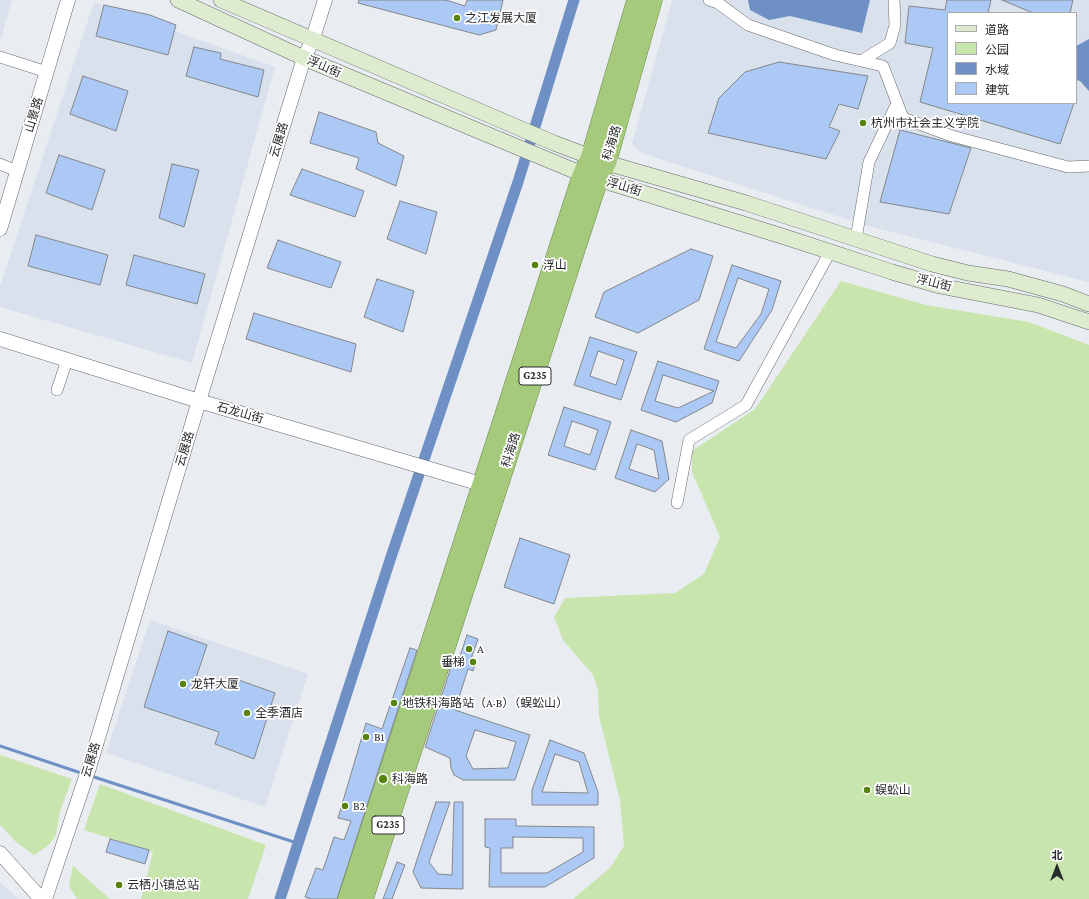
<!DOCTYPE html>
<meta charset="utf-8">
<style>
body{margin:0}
#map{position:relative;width:1089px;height:899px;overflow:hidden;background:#e9edf2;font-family:"Crimson Pro","Noto Sans SC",serif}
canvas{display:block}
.legend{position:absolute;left:947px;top:12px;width:130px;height:92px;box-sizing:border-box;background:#fff;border:1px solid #a9aaab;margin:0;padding:5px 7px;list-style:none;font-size:12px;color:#292a2c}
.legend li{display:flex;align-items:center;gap:8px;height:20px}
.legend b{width:20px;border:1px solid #a9aaab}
.north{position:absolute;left:1037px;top:847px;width:40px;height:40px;-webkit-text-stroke:3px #fff;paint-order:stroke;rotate:0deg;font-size:11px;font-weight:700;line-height:16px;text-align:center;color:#292a2c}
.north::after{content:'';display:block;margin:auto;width:14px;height:18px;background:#292a2c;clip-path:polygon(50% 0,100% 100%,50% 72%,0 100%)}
</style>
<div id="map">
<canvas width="1089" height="899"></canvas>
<ul class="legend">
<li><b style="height:5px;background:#ddebce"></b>道路</li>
<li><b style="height:11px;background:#c9e5ae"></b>公园</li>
<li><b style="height:11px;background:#6e90c4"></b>水域</li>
<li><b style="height:11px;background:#acc9f5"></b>建筑</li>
</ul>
<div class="north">北</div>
</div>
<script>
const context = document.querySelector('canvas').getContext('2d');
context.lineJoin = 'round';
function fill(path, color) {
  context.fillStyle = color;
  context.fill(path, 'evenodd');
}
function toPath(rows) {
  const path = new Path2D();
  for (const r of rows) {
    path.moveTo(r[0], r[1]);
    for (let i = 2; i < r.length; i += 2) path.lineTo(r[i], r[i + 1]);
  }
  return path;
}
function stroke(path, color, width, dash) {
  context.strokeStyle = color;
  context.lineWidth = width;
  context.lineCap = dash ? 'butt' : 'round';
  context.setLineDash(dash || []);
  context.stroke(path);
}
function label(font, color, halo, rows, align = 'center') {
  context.font = font + ' "Crimson Pro","Noto Sans SC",serif';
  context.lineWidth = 3.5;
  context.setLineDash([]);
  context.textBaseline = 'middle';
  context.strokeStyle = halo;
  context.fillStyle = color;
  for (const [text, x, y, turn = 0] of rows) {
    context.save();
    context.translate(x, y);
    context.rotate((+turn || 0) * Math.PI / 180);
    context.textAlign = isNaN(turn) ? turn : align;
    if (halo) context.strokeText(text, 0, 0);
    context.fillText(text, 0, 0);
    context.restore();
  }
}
fill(toPath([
 [0,0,12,0,0,42],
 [672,0,1089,0,1089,282,868,226,644,154,632,144],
 [948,13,1076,13,1076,103,948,103],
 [94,2,275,67,192,363,0,307,0,286],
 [150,620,308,674,265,807,106,753],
 [0,882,19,899,0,899]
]), '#d9e1ec');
fill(toPath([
 [841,281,926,305,1029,322,1089,345,1089,899,573,899,610,868,624,846,620,800,599,716,598,691,593,675,563,640,554,617,565,598,675,593,704,574,720,537,692,472,692,451,755,409],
 [0,755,72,779,60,811,56,835,49,845,34,855,16,842,0,825],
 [100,784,266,845,248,899,141,899,153,852,84,830],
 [73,866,110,899,77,899,69,886]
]), '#c9e5ae');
fill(toPath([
 [748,0,870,0,862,33,790,16,769,20,750,10],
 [1089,39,1089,91,1080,81,1076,80,1076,46]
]), '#6e90c4');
stroke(toPath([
 [0,746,84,774],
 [91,776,297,843]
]), '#6e90c4', 3);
stroke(toPath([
 [280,899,392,554,518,182,574,0]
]), '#6e90c4', 11);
const building = toPath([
 [359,0,446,0,465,6,467,0,503,0,496,30,479,35,358,3,359,0],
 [947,0,991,0,988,13,948,13,948,103,1074,103,1060,144,920,102,933,48,905,43,909,6,945,10,947,0],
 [1002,0,1073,0,1070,13,1033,13,1002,0],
 [104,5,150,15,176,25,168,55,96,36,104,5],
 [194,47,221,53,220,59,264,70,258,97,186,76,194,47],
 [779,62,868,76,858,109,839,104,829,127,840,131,826,159,708,133,719,98,745,72,779,62],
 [83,76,128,91,116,131,70,114,83,76],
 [319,112,376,132,378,143,404,156,396,186,356,169,359,158,310,143,319,112],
 [900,130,971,148,949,214,880,202,900,130],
 [59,155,105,170,92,210,46,193,59,155],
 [172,164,199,170,184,227,159,218,172,164],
 [302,169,364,191,355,217,290,195,302,169],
 [400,201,437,212,426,254,387,239,400,201],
 [36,235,108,255,100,285,28,266,36,235],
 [278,240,341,262,331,288,267,268,278,240],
 [691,249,713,256,699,300,638,333,595,317,604,292,691,249],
 [134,255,205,274,197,304,126,285,134,255],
 [732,265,781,281,772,310,739,361,704,349,732,265],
 [738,278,769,289,761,314,736,348,716,342,738,278],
 [377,279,414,291,403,332,364,317,377,279],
 [254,313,356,344,351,372,246,339,254,313],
 [590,337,637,352,621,400,574,385,590,337],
 [598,351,624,360,616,385,590,376,598,351],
 [658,361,719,381,712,403,676,422,641,410,658,361],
 [663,375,714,391,678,408,655,401,663,375],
 [564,407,611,422,595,470,548,455,564,407],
 [572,421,598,430,590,455,564,446,572,421],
 [631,430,662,441,669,479,655,492,615,478,631,430],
 [637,444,654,450,659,479,629,469,637,444],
 [520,538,570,555,554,604,504,587,520,538],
 [168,631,207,645,196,678,233,690,236,679,275,693,254,759,215,744,219,732,144,707,168,631],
 [467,635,478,639,471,659,476,660,473,671,468,669,455,710,530,735,515,780,463,780,454,775,451,768,450,758,425,747,453,661,458,662,467,635],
 [475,730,516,742,508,768,473,769,466,756,475,730],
 [410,648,417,650,337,899,312,899,305,897,316,868,323,870,334,837,344,840,351,821,338,818,366,723,382,729,410,648],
 [550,740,584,753,598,792,598,805,532,805,532,790,550,740],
 [555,754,579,762,588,793,542,792,555,754],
 [436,802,450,802,429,862,438,874,452,875,454,802,463,802,463,889,421,888,413,872,436,802],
 [485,819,516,819,516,826,594,827,594,858,545,887,489,887,490,848,485,847,485,819],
 [513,837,583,838,583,852,547,873,501,873,501,848,513,848,513,837],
 [110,839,149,850,145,864,106,852,110,839],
 [397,862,405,865,392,899,383,899,397,862]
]);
fill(building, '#acc9f5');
stroke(building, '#83878b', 1);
const minor = toPath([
 [709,0,718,3,748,25,835,55,883,66,903,118,952,136,1068,167,1089,166],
 [0,57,47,72],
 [861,61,890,43,895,25,894,0],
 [0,164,17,171],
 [856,239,869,162,897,103],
 [57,390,67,360],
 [677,503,689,440,746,405,830,252]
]);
const tertiary = toPath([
 [0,229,68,0],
 [0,339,199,401,481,484],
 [0,853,41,899],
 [45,899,89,768,199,401,304,58,312,41,325,0]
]);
const secondary = toPath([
 [178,0,304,58,582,174,785,237,892,272,940,286,1038,305,1089,322],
 [221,0,554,143,607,163,746,203,932,264,968,273,1008,279,1063,294,1089,304]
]);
const trunk = toPath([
 [347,899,582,174,590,157,636,0],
 [364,899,599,179,607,163,653,0]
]);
stroke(minor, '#65686d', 12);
stroke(tertiary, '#65686d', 15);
stroke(secondary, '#65686d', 16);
stroke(trunk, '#6b8a4b', 19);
stroke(minor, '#fff', 11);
stroke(tertiary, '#fff', 14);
stroke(secondary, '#ddebce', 15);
stroke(trunk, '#a6ca7c', 18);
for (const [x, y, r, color] of [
 [457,18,4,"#56820e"],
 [863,123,4,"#56820e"],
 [535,265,4,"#56820e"],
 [469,649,4,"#56820e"],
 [473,662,4,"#56820e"],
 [183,684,4,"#56820e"],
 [394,703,4,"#56820e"],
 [247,713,4,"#56820e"],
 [366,737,4,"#56820e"],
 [383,779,5,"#56820e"],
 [867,790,4,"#56820e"],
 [345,806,4,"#56820e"],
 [119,885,4,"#56820e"]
]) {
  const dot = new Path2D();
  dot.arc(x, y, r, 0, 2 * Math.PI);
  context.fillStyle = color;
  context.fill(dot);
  stroke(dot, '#fff', 1.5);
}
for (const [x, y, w] of [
 [535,376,32],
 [388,825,32]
]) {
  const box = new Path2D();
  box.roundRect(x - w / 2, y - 9, w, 18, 3);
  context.fillStyle = '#fff';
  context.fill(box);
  stroke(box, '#292a2c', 1);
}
label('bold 11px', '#292a2c', null, [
 ["G235",535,376],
 ["G235",388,825]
]);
label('12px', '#292a2c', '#fff', [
 ["之江发展大厦",465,18],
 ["杭州市社会主义学院",871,123],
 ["浮山",543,265],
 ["A",477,649],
 ["垂梯",465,662,"right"],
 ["龙轩大厦",191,684],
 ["地铁科海路站（A·B）（蜈蚣山）",402,703],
 ["全季酒店",255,713],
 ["B1",374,737],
 ["科海路",392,779],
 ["蜈蚣山",875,790],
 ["B2",353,806],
 ["云栖小镇总站",127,885]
], 'left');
label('12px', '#292a2c', '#fff', [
 ["浮山街",324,67,23],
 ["山景路",34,115,-73],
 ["云展路",279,140,-73],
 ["科海路",612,143,-73],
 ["浮山街",624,187,17],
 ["浮山街",934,283,14],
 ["石龙山街",240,413,16],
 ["云展路",185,449,-73],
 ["科海路",511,450,-72],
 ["云展路",91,760,-73]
]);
</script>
